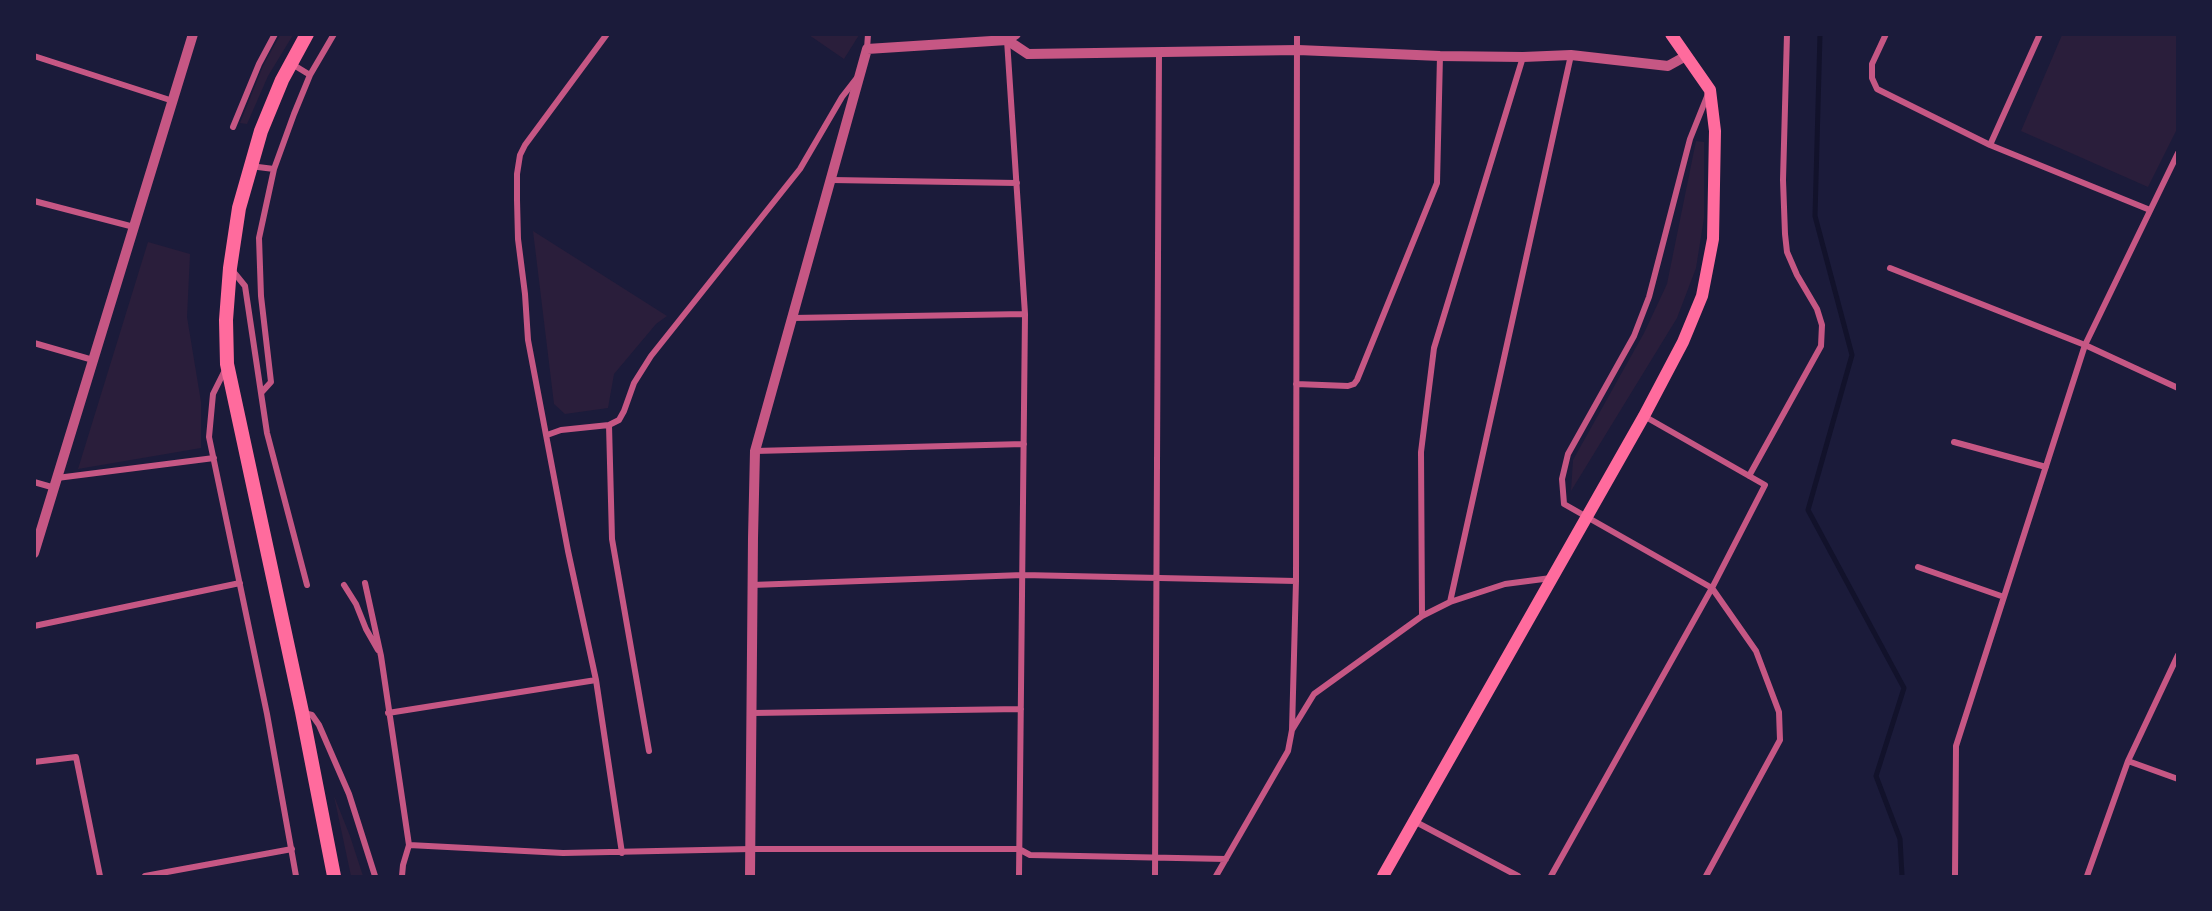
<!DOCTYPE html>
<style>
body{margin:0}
#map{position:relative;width:2212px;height:911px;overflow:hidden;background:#1b1b3a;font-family:"Titillium Web",sans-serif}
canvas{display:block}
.frame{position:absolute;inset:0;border:36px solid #1b1b3a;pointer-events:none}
</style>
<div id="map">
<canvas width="2212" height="911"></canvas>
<div class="frame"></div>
</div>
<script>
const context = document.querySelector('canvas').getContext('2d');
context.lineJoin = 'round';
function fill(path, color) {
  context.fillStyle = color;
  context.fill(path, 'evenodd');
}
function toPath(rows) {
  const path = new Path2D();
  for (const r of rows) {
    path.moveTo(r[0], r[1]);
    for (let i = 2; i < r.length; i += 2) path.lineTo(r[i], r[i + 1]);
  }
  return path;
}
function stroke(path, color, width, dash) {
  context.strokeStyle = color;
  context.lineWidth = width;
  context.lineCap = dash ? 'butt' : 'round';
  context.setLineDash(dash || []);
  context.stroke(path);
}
fill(toPath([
 [280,35,293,35,268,76,247,124,240,123,263,66],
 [809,35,859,35,844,59],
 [2062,35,2177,35,2177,129,2148,187,2021,131],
 [1696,141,1704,142,1704,218,1696,268,1677,318,1571,491,1573,460,1644,333,1667,284],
 [533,231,667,316,656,324,614,374,608,408,565,414,554,404],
 [148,242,190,254,187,317,201,402,201,448,78,469],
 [334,796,350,836,363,876,351,876]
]), '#2a1e3b');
stroke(toPath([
 [1820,34,1815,216,1852,355,1808,510,1904,688,1876,776,1900,839,1902,876]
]), '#12122b', 5);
stroke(toPath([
 [607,34,525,145,520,155,517,174,517,200,518,239,525,294,528,340,568,551,596,680,622,853],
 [1886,34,1872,64,1872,78,1877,89,1990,145,2150,210],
 [1007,40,1025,314,1019,876],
 [867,49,868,34],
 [34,56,173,101],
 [292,64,310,75],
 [233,127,259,64,275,34],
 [1990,145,2040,34],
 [250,166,274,169],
 [832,180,1017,183],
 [34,201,134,227],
 [1890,268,2085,345,2178,388],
 [232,270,245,286,261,393],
 [792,318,1025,314],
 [34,343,93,360],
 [226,368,213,394,209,437,267,714,296,876],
 [1296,384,1348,386,1354,384,1357,380,1437,183,1440,56],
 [609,425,612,539,649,751],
 [547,435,561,430,609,425,619,420,624,411,634,383,651,356,800,169,842,97,856,79],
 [1954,442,2046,467],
 [755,451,1024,444],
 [1749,476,1821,346,1822,325,1817,309,1797,275,1787,252,1785,234,1783,180,1787,34],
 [57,478,214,458],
 [34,482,55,488],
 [1918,567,2004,597],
 [365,583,381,656,409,845,403,865,402,876],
 [307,585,267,433,261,393,271,382,261,296,259,238,274,169,294,114,310,75,334,34],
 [344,585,356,604,366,629,378,650],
 [752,585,1023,575,1296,581],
 [1450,602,1571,55],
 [1422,616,1421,452,1434,348,1523,57],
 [34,626,240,583],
 [304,713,312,715,319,725,349,794,375,876],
 [388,713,596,680],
 [752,713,1021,709],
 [1292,730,1296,581,1297,34],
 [2128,761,2178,779],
 [34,762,76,757,100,876],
 [1414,821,1518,876],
 [409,845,563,853,751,849,1019,849,1030,855,1226,859],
 [145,876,292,849],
 [1155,876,1159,52],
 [1216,876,1288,751,1292,730,1314,694,1422,616,1450,602,1505,584,1551,578],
 [1551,876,1712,588,1765,485,1644,416],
 [1706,876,1780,740,1779,712,1756,651,1712,588,1564,504,1562,479,1568,454,1634,336,1649,297,1690,139,1708,94],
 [1955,876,1956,746,2085,345,2178,153],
 [2087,876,2128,761,2178,655]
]), '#c65784', 6);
stroke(toPath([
 [1007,40,1028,54,1298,50,1440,56,1523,57,1571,55,1668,66,1686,56],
 [34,553,193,34],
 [750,876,753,538,755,451,867,49,1007,40,1016,34]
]), '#c65784', 10);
stroke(toPath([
 [1383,876,1644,416,1683,342,1702,296,1713,239,1715,131,1710,90,1671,34]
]), '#ff6b9d', 12);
stroke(toPath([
 [307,34,282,80,261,131,239,208,230,268,226,320,227,364,302,712,334,876]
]), '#ff6b9d', 14);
</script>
